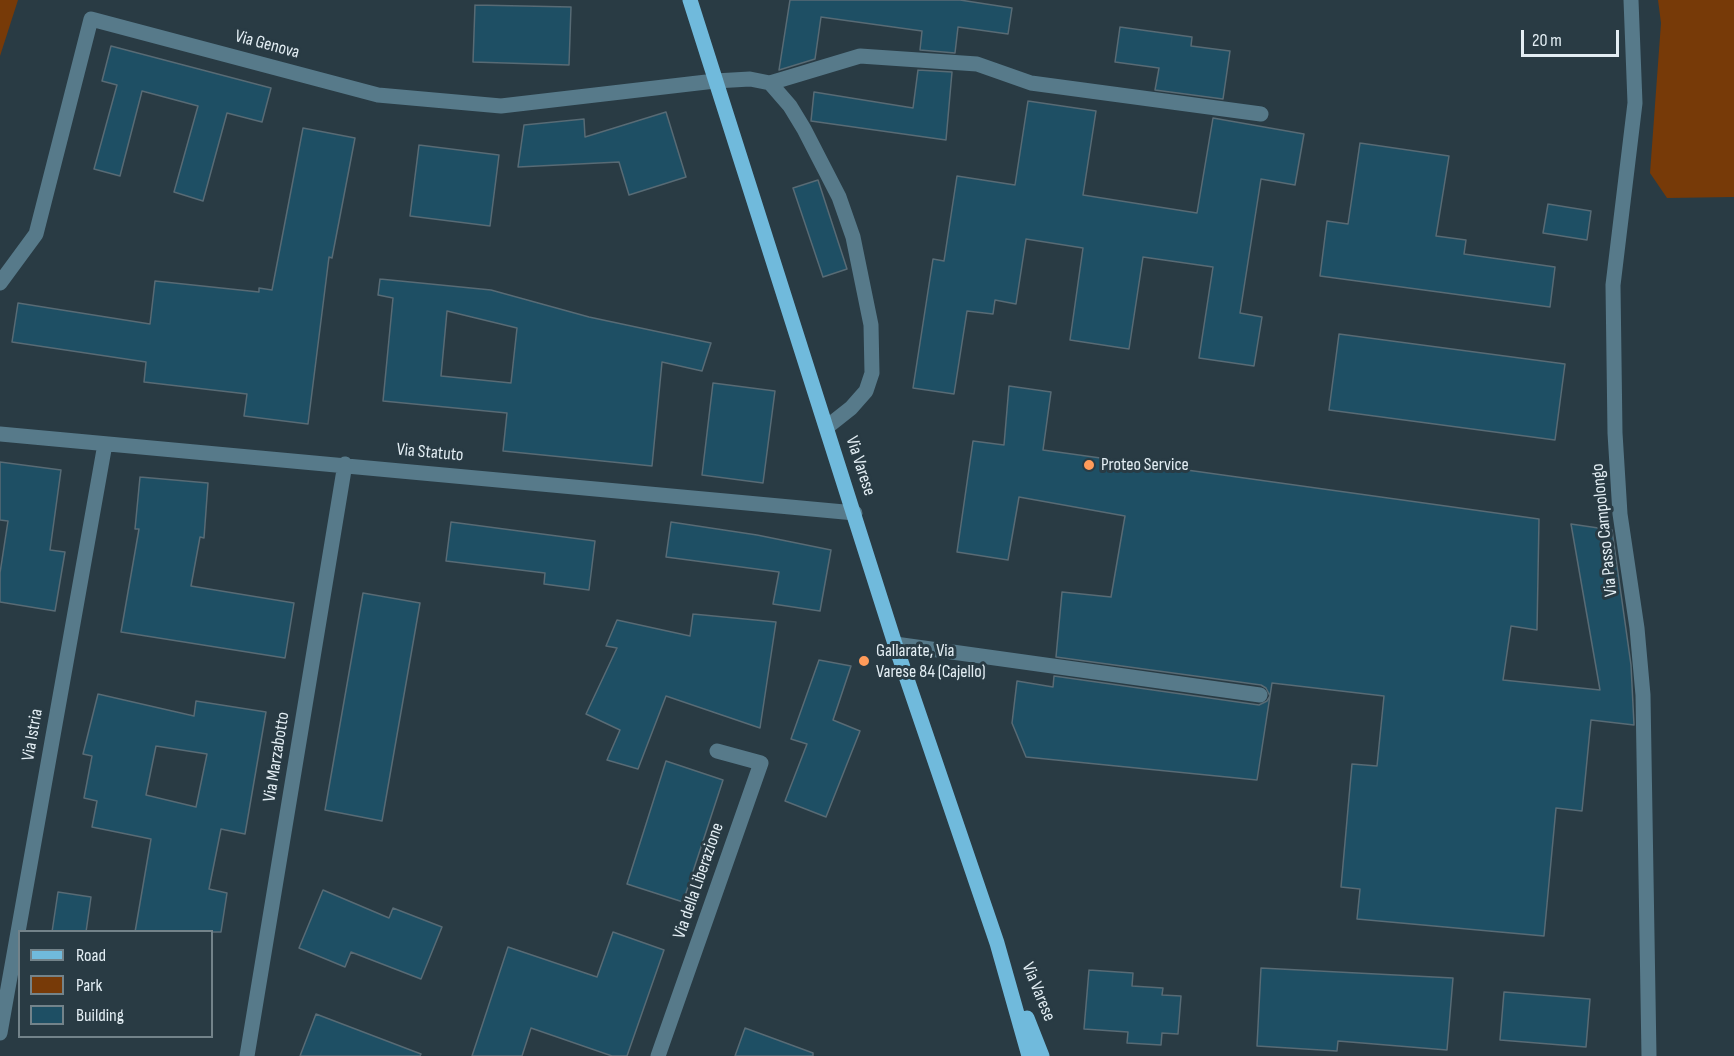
<!DOCTYPE html>
<style>
body{margin:0}
#map{position:relative;width:1734px;height:1056px;overflow:hidden;background:#293b44;font-family:"Sofia Sans Condensed",sans-serif}
canvas{display:block}
.legend{position:absolute;left:18px;top:930px;width:195px;height:108px;box-sizing:border-box;background:#293b44;border:2px solid #73838a;margin:0;padding:8px 10px;list-style:none;font-size:18px;color:#e3eef4}
.legend li{display:flex;align-items:center;gap:12px;height:30px}
.legend b{width:30px;border:2px solid #73838a}
.scale{position:absolute;left:1521px;top:30px;width:98px;height:27px;box-sizing:border-box;border:3px solid #e3eef4;border-top:0;padding-left:8px;font-size:18px;line-height:21px;white-space:nowrap;color:#e3eef4;-webkit-text-stroke:4px #293b44;paint-order:stroke}
</style>
<div id="map">
<canvas width="1734" height="1056"></canvas>
<ul class="legend">
<li><b style="height:8px;background:#70badc"></b>Road</li>
<li><b style="height:16px;background:#773a08"></b>Park</li>
<li><b style="height:16px;background:#1e4f64"></b>Building</li>
</ul>
<div class="scale">20 m</div>
</div>
<script>
const context = document.querySelector('canvas').getContext('2d');
context.lineJoin = 'round';
function fill(path, color) {
  context.fillStyle = color;
  context.fill(path, 'evenodd');
}
function toPath(rows) {
  const path = new Path2D();
  for (const r of rows) {
    path.moveTo(r[0], r[1]);
    for (let i = 2; i < r.length; i += 2) path.lineTo(r[i], r[i + 1]);
  }
  return path;
}
function stroke(path, color, width, dash) {
  context.strokeStyle = color;
  context.lineWidth = width;
  context.lineCap = dash ? 'butt' : 'round';
  context.setLineDash(dash || []);
  context.stroke(path);
}
function label(font, color, halo, rows, align = 'center') {
  context.font = font + ' "Sofia Sans Condensed",sans-serif';
  context.lineWidth = 6;
  context.setLineDash([]);
  context.textBaseline = 'middle';
  context.strokeStyle = halo;
  context.fillStyle = color;
  for (const [text, x, y, turn = 0] of rows) {
    context.save();
    context.translate(x, y);
    context.rotate((+turn || 0) * Math.PI / 180);
    context.textAlign = isNaN(turn) ? turn : align;
    if (halo) context.strokeText(text, 0, 0);
    context.fillText(text, 0, 0);
    context.restore();
  }
}
fill(toPath([
 [0,0,18,0,0,56],
 [1658,0,1734,0,1734,197,1667,198,1650,173,1661,23]
]), '#773a08');
const building = toPath([
 [790,0,960,0,1012,8,1008,34,958,27,955,53,920,50,922,31,821,17,815,59,779,70,790,0],
 [475,5,571,7,569,65,473,62,475,5],
 [1120,27,1192,37,1191,46,1230,51,1223,99,1155,90,1159,68,1115,62,1120,27],
 [111,46,271,88,262,122,227,113,203,201,174,192,198,106,142,91,120,176,94,169,117,85,102,81,111,46],
 [918,70,952,72,946,140,811,121,814,92,913,108,918,70],
 [1028,101,1096,111,1083,195,1197,213,1213,118,1304,134,1295,185,1261,179,1240,313,1262,317,1254,366,1199,358,1213,267,1143,257,1129,349,1070,340,1083,248,1026,239,1016,304,995,300,993,314,967,311,954,394,913,388,933,259,944,261,957,176,1015,185,1028,101],
 [666,112,686,177,629,195,619,162,518,167,524,125,584,119,585,137,666,112],
 [303,128,355,138,332,258,329,257,308,424,244,416,247,394,144,382,146,362,12,342,18,303,150,324,155,281,259,292,259,288,272,290,303,128],
 [1360,143,1449,156,1436,236,1466,240,1464,254,1555,267,1550,307,1320,276,1327,221,1348,224,1360,143],
 [419,145,499,155,490,226,410,216,419,145],
 [818,180,847,269,823,277,793,188,818,180],
 [1548,204,1591,211,1587,240,1543,233,1548,204],
 [380,279,491,290,589,317,711,343,702,371,662,362,652,466,503,451,507,413,383,401,393,298,378,295,380,279],
 [447,311,517,328,511,383,441,376,447,311],
 [1339,334,1565,364,1555,440,1329,410,1339,334],
 [713,383,775,391,763,483,702,475,713,383],
 [1009,386,1051,392,1043,450,1539,519,1537,630,1511,626,1503,680,1600,690,1571,524,1612,530,1631,665,1634,725,1591,720,1582,811,1556,808,1544,936,1357,919,1360,889,1341,887,1352,764,1377,766,1384,696,1272,683,1257,780,1026,757,1012,723,1017,681,1053,687,1054,676,1259,705,1267,701,1270,696,1266,688,1261,685,1056,657,1062,592,1111,597,1125,516,1019,497,1008,560,957,552,973,441,1004,445,1009,386],
 [0,462,61,470,50,550,65,552,55,611,0,602,0,573,8,521,0,520,0,462],
 [140,477,208,483,204,538,200,537,191,586,294,603,285,658,121,632,139,529,135,529,140,477],
 [451,522,595,541,589,590,544,584,545,573,446,561,451,522],
 [671,522,757,535,831,550,820,611,773,604,779,572,666,557,671,522],
 [363,593,420,603,382,821,325,810,363,593],
 [693,614,776,622,760,728,666,696,638,769,607,760,620,730,586,714,617,648,606,646,617,620,690,636,693,614],
 [819,660,851,666,833,720,860,731,826,817,785,801,807,744,791,739,819,660],
 [98,694,194,716,196,701,266,712,245,834,221,829,209,889,227,893,221,932,135,932,151,839,92,827,97,801,84,798,92,756,83,754,98,694],
 [156,746,207,754,196,807,146,795,156,746],
 [666,761,723,780,683,902,627,884,666,761],
 [323,890,389,918,393,908,442,927,421,979,351,952,345,967,299,948,323,890],
 [58,892,91,897,86,932,52,932,58,892],
 [613,932,664,950,627,1056,612,1056,531,1028,522,1056,472,1056,508,947,597,977,613,932],
 [1261,968,1453,978,1447,1050,1338,1041,1337,1051,1257,1046,1261,968],
 [1089,970,1133,973,1132,986,1163,988,1162,995,1181,996,1178,1034,1162,1033,1161,1045,1127,1043,1128,1032,1084,1029,1089,970],
 [1504,992,1590,999,1586,1047,1500,1040,1504,992],
 [316,1014,421,1054,420,1056,300,1056,316,1014],
 [745,1028,813,1053,813,1056,735,1056,745,1028]
]);
fill(building, '#1e4f64');
stroke(building, '#586b75', 1.5);
stroke(toPath([
 [1631,0,1635,103,1613,285,1615,433,1620,514,1637,628,1643,695,1649,1056],
 [770,83,860,56,977,64,1031,83,1261,114],
 [0,283,36,234,91,19,378,95,501,106,715,81,750,79,770,83,790,106,804,129,839,197,853,237,871,325,872,373,866,391,851,408,827,427],
 [0,434,855,513],
 [895,644,1260,695],
 [0,1033,105,444],
 [247,1056,345,464],
 [658,1056,761,763,717,751]
]), '#577a8a', 15);
stroke(toPath([
 [690,0,895,644,997,943,1029,1056],
 [1027,1018,1042,1056]
]), '#70badc', 15);
for (const [x, y, r, color] of [
 [1089,465,6,"#ff9b5a"],
 [864,661,6,"#ff9b5a"]
]) {
  const dot = new Path2D();
  dot.arc(x, y, r, 0, 2 * Math.PI);
  context.fillStyle = color;
  context.fill(dot);
  stroke(dot, '#293b44', 2);
}
label('18px', '#e3eef4', '#293b44', [
 ["Via Genova",267,45,15],
 ["Via Statuto",430,453,5],
 ["Via Varese",860,466,72],
 ["Via Passo Campolongo",1605,530,-96],
 ["Via Istria",33,735,-80],
 ["Via Marzabotto",277,757,-81],
 ["Via della Liberazione",699,881,-71],
 ["Via Varese",1038,992,68]
]);
label('18px', '#e3eef4', '#293b44', [
 ["Proteo Service",1101,465],
 ["Gallarate, Via",876,651],
 ["Varese 84 (Cajello)",876,672]
], 'left');
</script>
